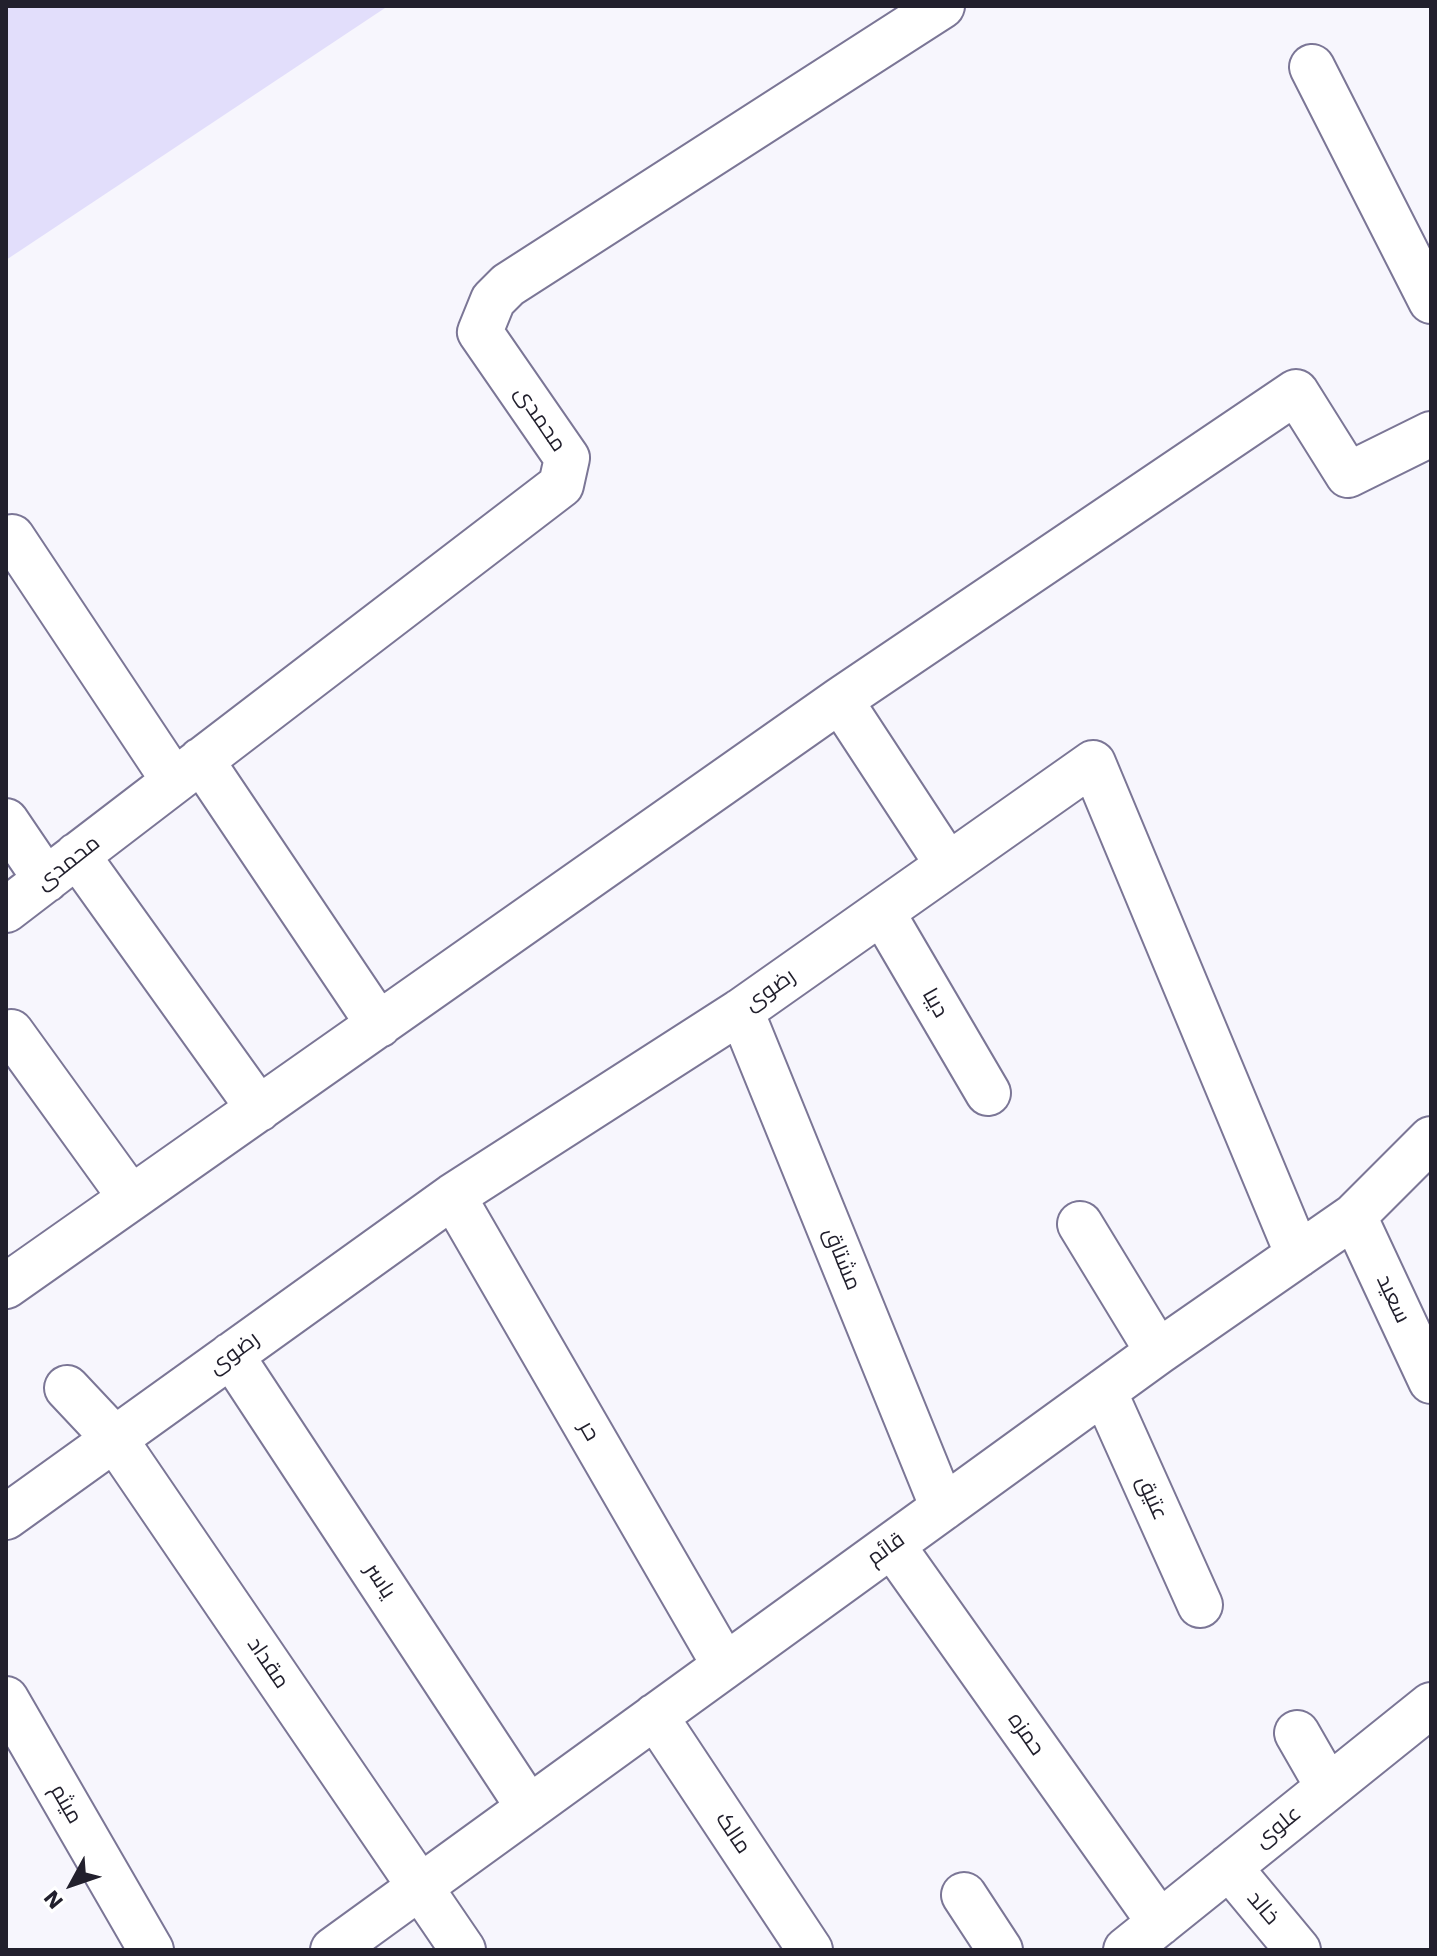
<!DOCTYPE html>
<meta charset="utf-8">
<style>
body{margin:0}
#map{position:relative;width:1437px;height:1956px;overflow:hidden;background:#f7f6fd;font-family:"Work Sans",sans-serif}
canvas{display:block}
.frame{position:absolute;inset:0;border:8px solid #22202d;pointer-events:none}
.north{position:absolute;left:32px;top:1844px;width:80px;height:80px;-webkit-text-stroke:6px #fff;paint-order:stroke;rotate:230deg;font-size:22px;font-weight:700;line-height:32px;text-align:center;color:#22202d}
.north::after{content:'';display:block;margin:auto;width:28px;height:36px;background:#22202d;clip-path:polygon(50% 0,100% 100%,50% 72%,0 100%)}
</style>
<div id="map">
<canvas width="1437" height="1956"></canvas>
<div class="frame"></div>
<div class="north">N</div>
</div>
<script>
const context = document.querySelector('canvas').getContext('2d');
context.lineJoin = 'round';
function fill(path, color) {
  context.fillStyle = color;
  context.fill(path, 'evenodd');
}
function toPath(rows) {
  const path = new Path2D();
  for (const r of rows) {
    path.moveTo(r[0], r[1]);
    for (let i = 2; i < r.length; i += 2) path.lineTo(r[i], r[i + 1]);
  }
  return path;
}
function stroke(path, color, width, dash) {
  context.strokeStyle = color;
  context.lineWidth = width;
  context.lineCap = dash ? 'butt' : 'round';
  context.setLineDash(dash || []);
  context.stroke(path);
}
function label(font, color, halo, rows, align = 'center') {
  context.font = font + ' "Work Sans",Cairo,sans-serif';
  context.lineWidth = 8;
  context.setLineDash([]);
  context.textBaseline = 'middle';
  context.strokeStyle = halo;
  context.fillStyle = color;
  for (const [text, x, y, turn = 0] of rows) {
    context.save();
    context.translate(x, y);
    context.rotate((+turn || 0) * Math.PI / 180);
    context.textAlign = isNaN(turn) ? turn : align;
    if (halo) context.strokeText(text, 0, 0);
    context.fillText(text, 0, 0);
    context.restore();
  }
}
fill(toPath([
 [6,6,388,6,6,260]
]), '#e2defb');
const minor = toPath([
 [1312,67,1431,301],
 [12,537,174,781],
 [840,700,1296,392,1348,475,1431,434],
 [201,760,379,1025],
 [6,821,46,880],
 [77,855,259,1109],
 [6,910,561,485,567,458,480,332,493,300,508,285,942,6],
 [882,912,988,1093],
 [741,1011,943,1508],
 [11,1032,131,1198],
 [453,1196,725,1666],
 [1354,1216,1431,1381],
 [1080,1224,1158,1352],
 [6,1286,840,700,948,865],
 [231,1355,529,1808],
 [67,1388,114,1438,463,1950],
 [1104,1391,1200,1605],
 [6,1517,453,1196,741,1011,1093,763,1298,1255],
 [892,1545,1160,1923],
 [6,1699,151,1950],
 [655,1716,810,1950],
 [1297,1733,1328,1787],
 [1229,1867,1298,1950],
 [964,1895,1000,1950],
 [333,1950,1158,1352,1354,1216,1431,1139],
 [1126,1950,1431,1705]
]);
stroke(minor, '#7b7696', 48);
stroke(minor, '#fff', 44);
label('22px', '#22202d', '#fff', [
 ["محمدی",540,419,56],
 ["محمدی",68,863,-38],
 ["رضوی",770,990,-35],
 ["دیبا",935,1003,60],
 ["مشتاق",842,1259,68],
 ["سعید",1393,1299,65],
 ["رضوی",234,1353,-36],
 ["حر",589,1431,60],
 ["عتیق",1152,1498,66],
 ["قائم",886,1549,-36],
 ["یاسر",380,1581,57],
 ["مقداد",268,1663,56],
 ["حمزه",1026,1734,55],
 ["میثم",66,1804,60],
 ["علوی",1278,1827,-39],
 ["مالک",733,1833,56],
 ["خالد",1263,1908,50]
]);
</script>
